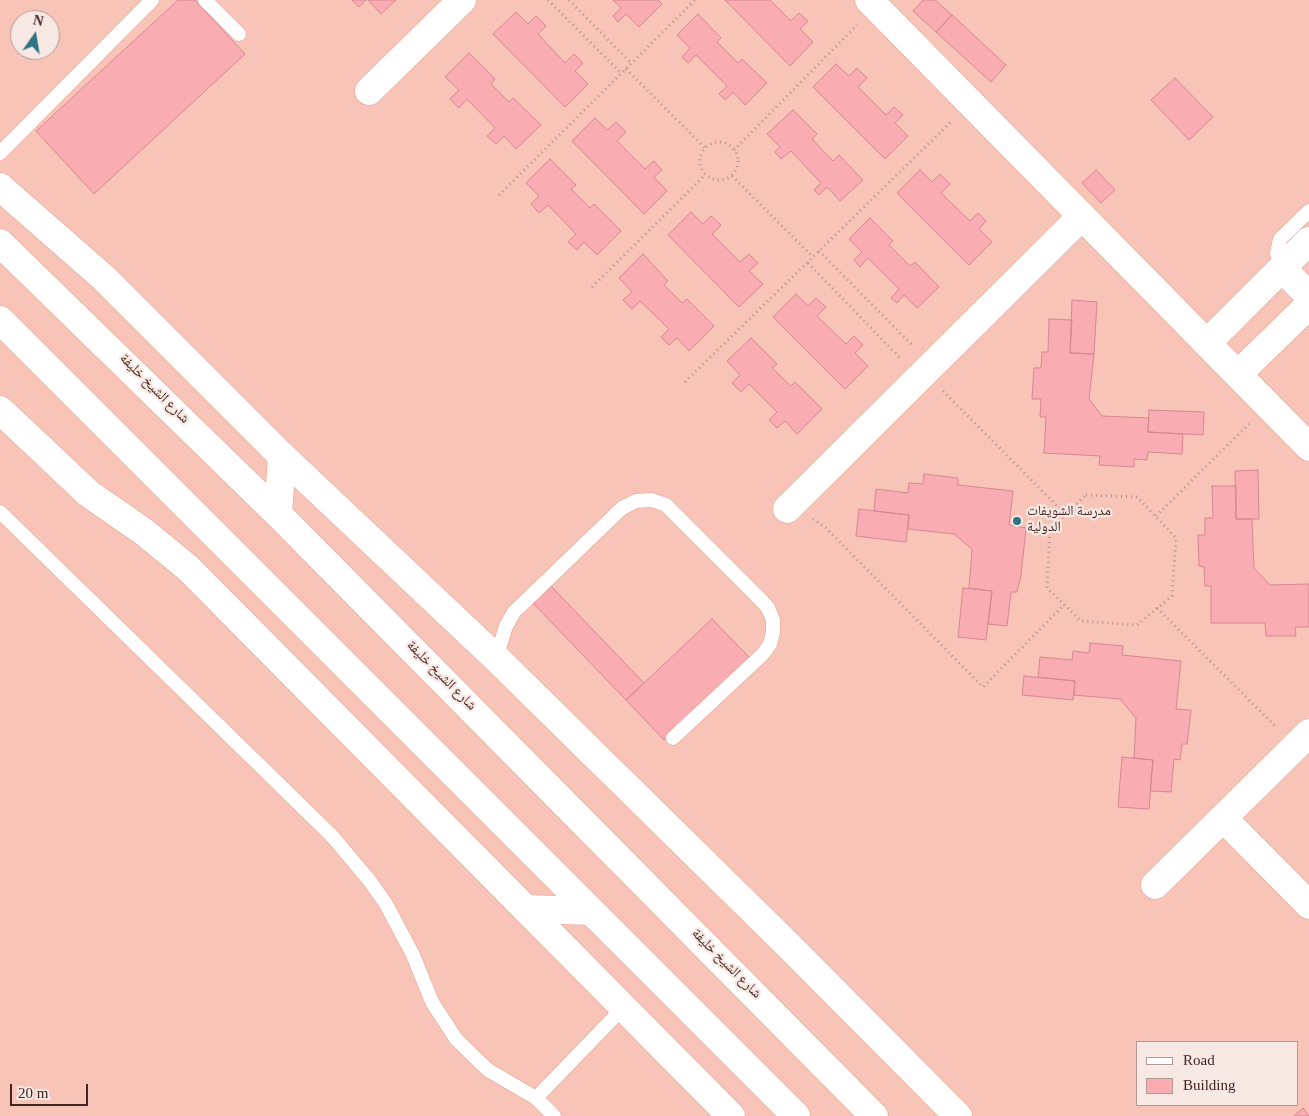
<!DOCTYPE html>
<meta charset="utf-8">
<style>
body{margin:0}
#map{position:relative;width:1309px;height:1116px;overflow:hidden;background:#f7d6cf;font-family:Georgia,serif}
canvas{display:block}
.legend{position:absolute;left:1136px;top:1041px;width:162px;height:65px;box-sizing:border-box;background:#f8e8e4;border:1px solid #af9a95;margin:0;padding:6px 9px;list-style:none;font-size:15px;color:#42251e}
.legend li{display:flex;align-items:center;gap:10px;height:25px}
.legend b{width:25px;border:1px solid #af9a95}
.north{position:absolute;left:10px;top:10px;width:50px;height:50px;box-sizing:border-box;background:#f8e8e4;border:1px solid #af9a95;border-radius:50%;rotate:13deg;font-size:14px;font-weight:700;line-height:20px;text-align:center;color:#42251e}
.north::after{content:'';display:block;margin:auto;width:18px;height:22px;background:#2f7482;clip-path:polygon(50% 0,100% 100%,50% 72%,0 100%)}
.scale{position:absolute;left:10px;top:1084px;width:78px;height:22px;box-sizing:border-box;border:2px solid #42251e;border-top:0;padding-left:6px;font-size:15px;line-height:18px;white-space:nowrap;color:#42251e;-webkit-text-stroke:4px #f8e8e4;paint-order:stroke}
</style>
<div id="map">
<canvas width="1309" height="1116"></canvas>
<ul class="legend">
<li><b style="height:6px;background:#fff"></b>Road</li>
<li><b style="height:14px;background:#f9acb2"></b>Building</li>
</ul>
<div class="north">N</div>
<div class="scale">20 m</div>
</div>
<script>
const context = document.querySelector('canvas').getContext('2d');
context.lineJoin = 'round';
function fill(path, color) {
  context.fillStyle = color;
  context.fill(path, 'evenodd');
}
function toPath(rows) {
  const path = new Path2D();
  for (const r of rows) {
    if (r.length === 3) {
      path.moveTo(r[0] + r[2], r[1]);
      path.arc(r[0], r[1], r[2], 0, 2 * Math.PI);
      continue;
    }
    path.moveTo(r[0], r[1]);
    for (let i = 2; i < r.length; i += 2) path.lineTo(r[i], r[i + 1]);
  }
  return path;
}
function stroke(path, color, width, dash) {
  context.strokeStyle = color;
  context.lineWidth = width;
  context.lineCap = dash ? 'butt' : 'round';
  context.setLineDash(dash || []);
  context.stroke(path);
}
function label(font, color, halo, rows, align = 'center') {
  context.font = font + ' Georgia,"Noto Naskh Arabic",serif';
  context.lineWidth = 4.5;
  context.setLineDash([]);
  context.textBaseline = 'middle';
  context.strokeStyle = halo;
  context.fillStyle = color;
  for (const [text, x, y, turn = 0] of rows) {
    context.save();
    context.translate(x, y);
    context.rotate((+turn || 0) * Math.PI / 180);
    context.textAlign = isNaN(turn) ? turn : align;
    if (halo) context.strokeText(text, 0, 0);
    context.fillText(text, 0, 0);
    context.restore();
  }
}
fill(toPath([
 [0,0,1309,0,1309,1116,0,1116],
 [20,20,50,20,50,50,20,50],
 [1138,1042,1298,1042,1298,1105,1138,1105]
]), '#f8c4b8');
const building = toPath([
 [178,0,195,0,245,54,94,194,36,131,178,0],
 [352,0,366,0,359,7,352,0],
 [368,0,396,0,381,14,368,0],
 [613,0,658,0,662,4,639,27,626,14,618,22,613,16,621,8,613,0],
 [725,0,770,0,791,21,799,13,808,21,800,29,813,42,790,66,725,0],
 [923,0,935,0,952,15,936,32,913,11,923,0],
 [516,12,528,24,536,16,546,26,538,34,565,63,574,54,583,63,575,71,588,84,565,107,493,34,516,12],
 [698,14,721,38,717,42,738,63,742,59,767,83,745,105,733,92,725,100,719,94,727,86,696,55,688,63,682,57,690,48,677,35,698,14],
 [952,15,1006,65,991,82,936,32,952,15],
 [469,53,495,79,491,84,509,102,513,98,541,125,516,149,504,136,496,144,487,136,495,128,467,99,459,108,450,99,459,90,445,77,469,53],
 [836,64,849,76,857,68,867,78,858,87,886,115,894,107,903,115,895,123,908,136,885,159,813,87,836,64],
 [1175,78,1213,117,1189,140,1151,100,1175,78],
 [793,110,817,134,812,139,833,161,839,155,863,180,840,201,827,187,819,195,814,190,821,183,791,151,781,159,775,152,780,147,767,134,793,110],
 [595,118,607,130,616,122,626,132,617,141,645,169,654,161,662,170,654,177,667,191,644,214,572,141,595,118],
 [550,159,576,185,571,189,590,208,594,204,621,231,597,255,584,242,577,250,568,242,576,234,548,205,539,213,531,204,539,196,526,183,550,159],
 [920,170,932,182,940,174,950,184,941,193,970,221,978,213,986,221,979,229,992,242,969,265,897,193,920,170],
 [1096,170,1115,190,1101,203,1082,183,1096,170],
 [691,212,703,224,711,216,721,225,712,234,740,262,749,254,758,263,749,271,763,284,739,307,668,235,691,212],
 [870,218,893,241,889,245,910,266,915,262,939,287,917,308,904,295,897,303,891,298,899,289,868,258,860,267,854,260,862,252,849,239,870,218],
 [643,254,668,281,664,285,682,303,687,299,714,326,689,351,677,338,669,345,661,337,669,329,640,301,632,309,623,300,632,292,619,278,643,254],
 [796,294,808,306,816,298,826,307,817,316,846,344,854,336,863,345,855,353,868,366,845,389,773,317,796,294],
 [1072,300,1097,302,1094,354,1070,353,1072,300],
 [1049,319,1072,320,1070,353,1094,354,1089,399,1102,416,1149,418,1148,432,1183,434,1182,454,1148,452,1147,460,1134,459,1134,467,1099,465,1100,456,1044,453,1046,417,1040,417,1041,399,1032,399,1034,368,1041,368,1042,352,1048,352,1049,319],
 [751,338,777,364,772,368,791,386,795,382,822,409,797,434,785,421,777,428,769,420,777,412,749,384,741,392,732,383,740,375,727,361,751,338],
 [1149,410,1204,412,1203,435,1148,432,1149,410],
 [1258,470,1259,519,1236,519,1235,471,1258,470],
 [924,474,958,478,958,485,1013,491,1009,525,1026,528,1021,575,1017,592,1011,592,1007,626,988,624,992,591,969,588,972,549,954,534,908,529,909,515,874,511,876,489,908,493,909,483,923,484,924,474],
 [1212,486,1236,486,1236,519,1252,519,1254,568,1270,585,1309,584,1309,627,1295,627,1296,636,1266,636,1265,623,1211,623,1211,586,1205,586,1204,567,1199,566,1198,535,1205,535,1205,518,1213,518,1212,486],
 [859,509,909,515,906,542,856,536,859,509],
 [549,584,644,683,626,700,531,601,549,584],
 [963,588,992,591,986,640,958,637,963,588],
 [712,619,750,658,664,740,626,700,712,619],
 [1090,643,1123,646,1122,655,1181,661,1176,709,1191,710,1187,744,1182,744,1180,760,1174,759,1171,792,1150,791,1153,760,1134,758,1136,718,1120,699,1074,695,1075,681,1038,677,1040,657,1072,660,1073,651,1089,653,1090,643],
 [1024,676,1075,681,1073,700,1022,695,1024,676],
 [1122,757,1153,760,1149,809,1118,807,1122,757],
 [1303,1108,1309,1116,1294,1116,1303,1108]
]);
fill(building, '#f9acb2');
stroke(building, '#d58890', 1);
const lane = toPath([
 [205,0,239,34],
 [0,153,152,0],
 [1282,268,1277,253,1280,239,1309,211],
 [0,512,332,836,369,880,386,904,413,955,432,1002,456,1039,488,1070,536,1098,554,1116],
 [496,658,506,626,514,612,622,508,636,501,652,500,666,505,760,599,768,608,773,620,773,632,770,644,763,654,673,738],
 [536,1098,624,1007]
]);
const street = toPath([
 [869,0,1309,447],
 [369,91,462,0],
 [0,187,105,279,282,456,496,658,789,946,958,1116],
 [1282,268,1309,296],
 [1207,343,1309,241],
 [1238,374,1309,305],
 [0,410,88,493,144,532,188,568,731,1116],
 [787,509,1082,216],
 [1223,818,1309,905],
 [1155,885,1309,733]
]);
const highway = toPath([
 [0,243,278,514,874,1116],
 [0,320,796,1116],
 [278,514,282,456],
 [526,909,591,911]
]);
stroke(lane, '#e99e8c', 15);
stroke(street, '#e99e8c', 29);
stroke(highway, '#e99e8c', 29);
stroke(toPath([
 [548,0,621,73],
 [569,0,631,63],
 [626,69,705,148],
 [719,161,19],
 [734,150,857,25],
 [732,176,813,257],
 [499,195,695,0],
 [819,251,914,347],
 [808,263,901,359],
 [592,287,705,175],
 [685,382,952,121],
 [943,391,1066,515],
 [1086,495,1137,497,1176,538,1172,596,1137,625,1081,621,1047,588,1050,530,1086,495],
 [1156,516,1250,423],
 [813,519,826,528,983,687,1064,605],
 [1157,608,1277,728]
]), '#b3948d', 3, [1, 4]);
stroke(lane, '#fff', 14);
stroke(street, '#fff', 28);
stroke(highway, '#fff', 28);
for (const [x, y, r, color] of [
 [1017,521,5,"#2f7482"]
]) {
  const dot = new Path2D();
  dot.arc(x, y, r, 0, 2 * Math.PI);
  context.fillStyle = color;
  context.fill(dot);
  stroke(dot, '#f8e8e4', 2);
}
label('14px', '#42251e', '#f8e8e4', [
 ["شارع الشيخ خليفة",153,390,45],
 ["شارع الشيخ خليفة",440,677,45],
 ["شارع الشيخ خليفة",725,965,45]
]);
label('14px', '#42251e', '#f8e8e4', [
 ["مدرسة الشويفات",1027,513],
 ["الدولية",1027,529]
], 'left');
</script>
